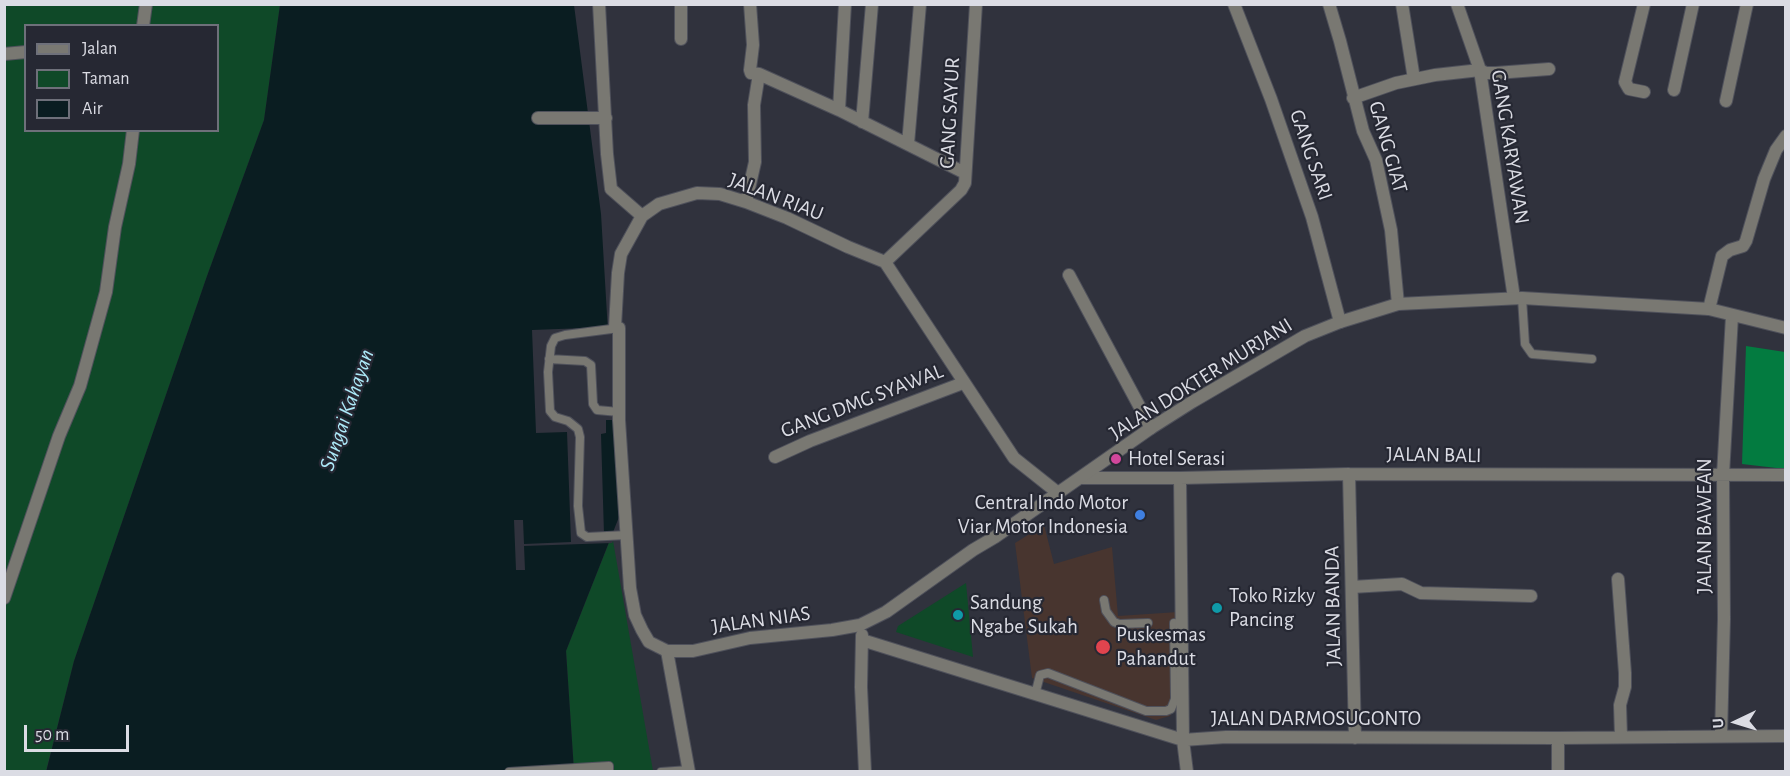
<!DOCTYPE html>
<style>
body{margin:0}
#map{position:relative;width:1790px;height:776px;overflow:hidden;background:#30323d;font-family:"Alegreya Sans",sans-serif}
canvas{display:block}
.frame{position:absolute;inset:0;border:6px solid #dbdce4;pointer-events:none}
.legend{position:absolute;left:24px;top:24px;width:195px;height:108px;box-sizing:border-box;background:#262833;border:2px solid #6e707a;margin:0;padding:8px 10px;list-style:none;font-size:18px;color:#dbdce4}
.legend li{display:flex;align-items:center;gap:12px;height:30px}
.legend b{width:30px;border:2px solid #6e707a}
.north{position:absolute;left:1706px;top:692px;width:60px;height:60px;-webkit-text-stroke:4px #262833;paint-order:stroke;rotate:266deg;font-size:16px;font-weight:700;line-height:24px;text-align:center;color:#dbdce4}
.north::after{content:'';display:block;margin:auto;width:21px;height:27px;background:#dbdce4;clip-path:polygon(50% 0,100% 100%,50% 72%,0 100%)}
.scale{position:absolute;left:24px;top:725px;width:105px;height:27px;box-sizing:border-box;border:3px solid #dbdce4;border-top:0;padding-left:8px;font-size:18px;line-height:21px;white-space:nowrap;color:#dbdce4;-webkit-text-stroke:4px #262833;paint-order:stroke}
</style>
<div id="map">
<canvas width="1790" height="776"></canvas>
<div class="frame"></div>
<ul class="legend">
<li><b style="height:8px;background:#797872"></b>Jalan</li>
<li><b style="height:16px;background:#0f4928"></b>Taman</li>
<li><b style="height:16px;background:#0a1d21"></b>Air</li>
</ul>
<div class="north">U</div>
<div class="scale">50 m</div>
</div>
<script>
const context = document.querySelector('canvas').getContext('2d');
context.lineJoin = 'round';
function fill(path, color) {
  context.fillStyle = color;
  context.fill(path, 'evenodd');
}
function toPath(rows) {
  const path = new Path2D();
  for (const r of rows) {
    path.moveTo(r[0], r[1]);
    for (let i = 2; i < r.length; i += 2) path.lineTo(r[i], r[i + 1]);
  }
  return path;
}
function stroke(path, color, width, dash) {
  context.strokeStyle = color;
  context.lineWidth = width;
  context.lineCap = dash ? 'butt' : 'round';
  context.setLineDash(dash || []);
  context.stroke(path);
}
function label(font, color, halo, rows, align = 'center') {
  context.font = font + ' "Alegreya Sans",sans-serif';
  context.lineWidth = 4.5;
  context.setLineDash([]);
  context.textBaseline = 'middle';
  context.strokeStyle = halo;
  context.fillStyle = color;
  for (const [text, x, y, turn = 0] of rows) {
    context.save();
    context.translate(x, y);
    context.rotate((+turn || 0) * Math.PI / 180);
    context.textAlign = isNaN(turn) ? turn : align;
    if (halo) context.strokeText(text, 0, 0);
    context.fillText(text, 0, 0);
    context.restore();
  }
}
fill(toPath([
 [1044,525,1054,564,1112,547,1118,616,1178,612,1178,704,1170,716,1156,720,1032,678,1015,543]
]), '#48352f');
fill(toPath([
 [5,5,280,5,264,120,207,276,74,661,46,771,5,771],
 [26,26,218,26,218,130,26,130],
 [612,535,653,771,574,771,566,651],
 [966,583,973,657,896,632,898,626]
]), '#0f4928');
fill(toPath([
 [1746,346,1785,352,1785,469,1742,464]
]), '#037b40');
fill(toPath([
 [280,5,574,5,601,214,619,517,566,651,574,771,46,772,74,661,207,276,264,120]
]), '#0a1d21');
fill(toPath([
 [611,327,616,420,606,420,606,433,601,434,604,534,616,534,612,543,524,546,525,570,516,570,514,520,523,520,524,544,571,542,567,432,536,433,532,330]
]), '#30323d');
const service = toPath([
 [1522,298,1525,344,1532,354,1592,359],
 [619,328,565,335,555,338,551,346,548,372,550,411,555,417,568,421,578,429,580,437,578,506,581,533,587,537,627,535],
 [549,359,585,361,591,365,593,404,597,410,619,412],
 [1104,600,1106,611,1114,622,1119,624,1148,623],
 [1035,695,1040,675,1048,673,1146,711,1166,711,1171,709,1175,699,1174,623],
 [509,772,609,766,609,772],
 [661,772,689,770]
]);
const minor = toPath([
 [599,4,607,154,611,189,642,216],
 [750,4,753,45,750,70,751,73,759,74],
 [1234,4,1271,99,1312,217,1340,322],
 [1329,4,1340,41,1363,131,1376,160,1391,230,1398,304],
 [1402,4,1414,79],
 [1457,4,1480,70,1514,298],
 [143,26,146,4],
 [681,39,681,4],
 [4,54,26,52],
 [1674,90,1693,4],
 [1644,92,1629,89,1625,82,1644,4],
 [1353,98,1396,83,1435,75,1480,70,1486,73,1496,73,1549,69],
 [1726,101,1747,4],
 [839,110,845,4],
 [538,118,606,118],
 [862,122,872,4],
 [908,144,920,4],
 [746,202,755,162,754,105,759,74,839,110,965,173],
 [885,262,961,190,965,183,976,4],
 [1069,275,1151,428],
 [1709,309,1722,256,1730,250,1743,246,1746,241,1764,179,1776,150,1786,136],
 [775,457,810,441,963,383],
 [1349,474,1355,738],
 [1082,478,1180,478,1349,474,1786,475],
 [1180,478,1183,740,1187,772],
 [1618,579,1625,673,1625,687,1620,705,1621,737],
 [1352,587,1402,584,1421,593,1531,596],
 [4,598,59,436,80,386,106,292,115,227,129,164,133,130],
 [862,635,861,687,865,772],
 [862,640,1183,740,1226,737,1558,738,1786,736],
 [667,651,649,642,642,630,635,615,630,588,619,420,619,328,615,327,618,273,621,254,642,216,659,204,697,193,720,194,746,202,787,218,848,247,885,262,1014,458,1058,493],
 [1721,736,1724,619,1723,475,1732,316],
 [1558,772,1558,738]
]);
const tertiary = toPath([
 [689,772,667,651,693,651,750,638,832,630,860,625,886,612,973,550,995,537,1151,428,1192,402,1305,336,1340,322,1398,304,1522,298,1709,309,1786,328]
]);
stroke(service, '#4f515b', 10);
stroke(minor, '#4f515b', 14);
stroke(tertiary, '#4f515b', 14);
stroke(service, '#797872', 8);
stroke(minor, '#797872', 12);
stroke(tertiary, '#797872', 12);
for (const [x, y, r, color] of [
 [1116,459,6,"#d1479c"],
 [1140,515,6,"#3f7fe0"],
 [1217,608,6,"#0f9aa8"],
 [958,615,6,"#0f9aa8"],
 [1103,647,8,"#e0444e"]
]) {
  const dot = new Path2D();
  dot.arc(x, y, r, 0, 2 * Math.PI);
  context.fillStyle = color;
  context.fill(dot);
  stroke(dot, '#262833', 2);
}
label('21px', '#dbdce4', '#262833', [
 ["GANG SAYUR",950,113,-87],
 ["GANG GIAT",1388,147,74],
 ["GANG KARYAWAN",1510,147,81],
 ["GANG SARI",1311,155,71],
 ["JALAN RIAU",776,197,21],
 ["JALAN DOKTER MURJANI",1201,379,-32],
 ["GANG DMG SYAWAL",862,401,-21],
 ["JALAN BALI",1434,455,1],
 ["JALAN BAWEAN",1705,526,-90],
 ["JALAN BANDA",1333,606,-91],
 ["JALAN NIAS",761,620,-8],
 ["JALAN DARMOSUGONTO",1316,719]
]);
label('21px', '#dbdce4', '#262833', [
 ["Hotel Serasi",1128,459],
 ["Central Indo Motor",1128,503,"right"],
 ["Viar Motor Indonesia",1128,527,"right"],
 ["Toko Rizky",1229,596],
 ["Pancing",1229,620],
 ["Sandung",970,603],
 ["Ngabe Sukah",970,627],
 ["Puskesmas",1116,635],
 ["Pahandut",1116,659]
], 'left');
label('italic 22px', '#ade9f8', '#262833', [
 ["Sungai Kahayan",347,410,-71]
]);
</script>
